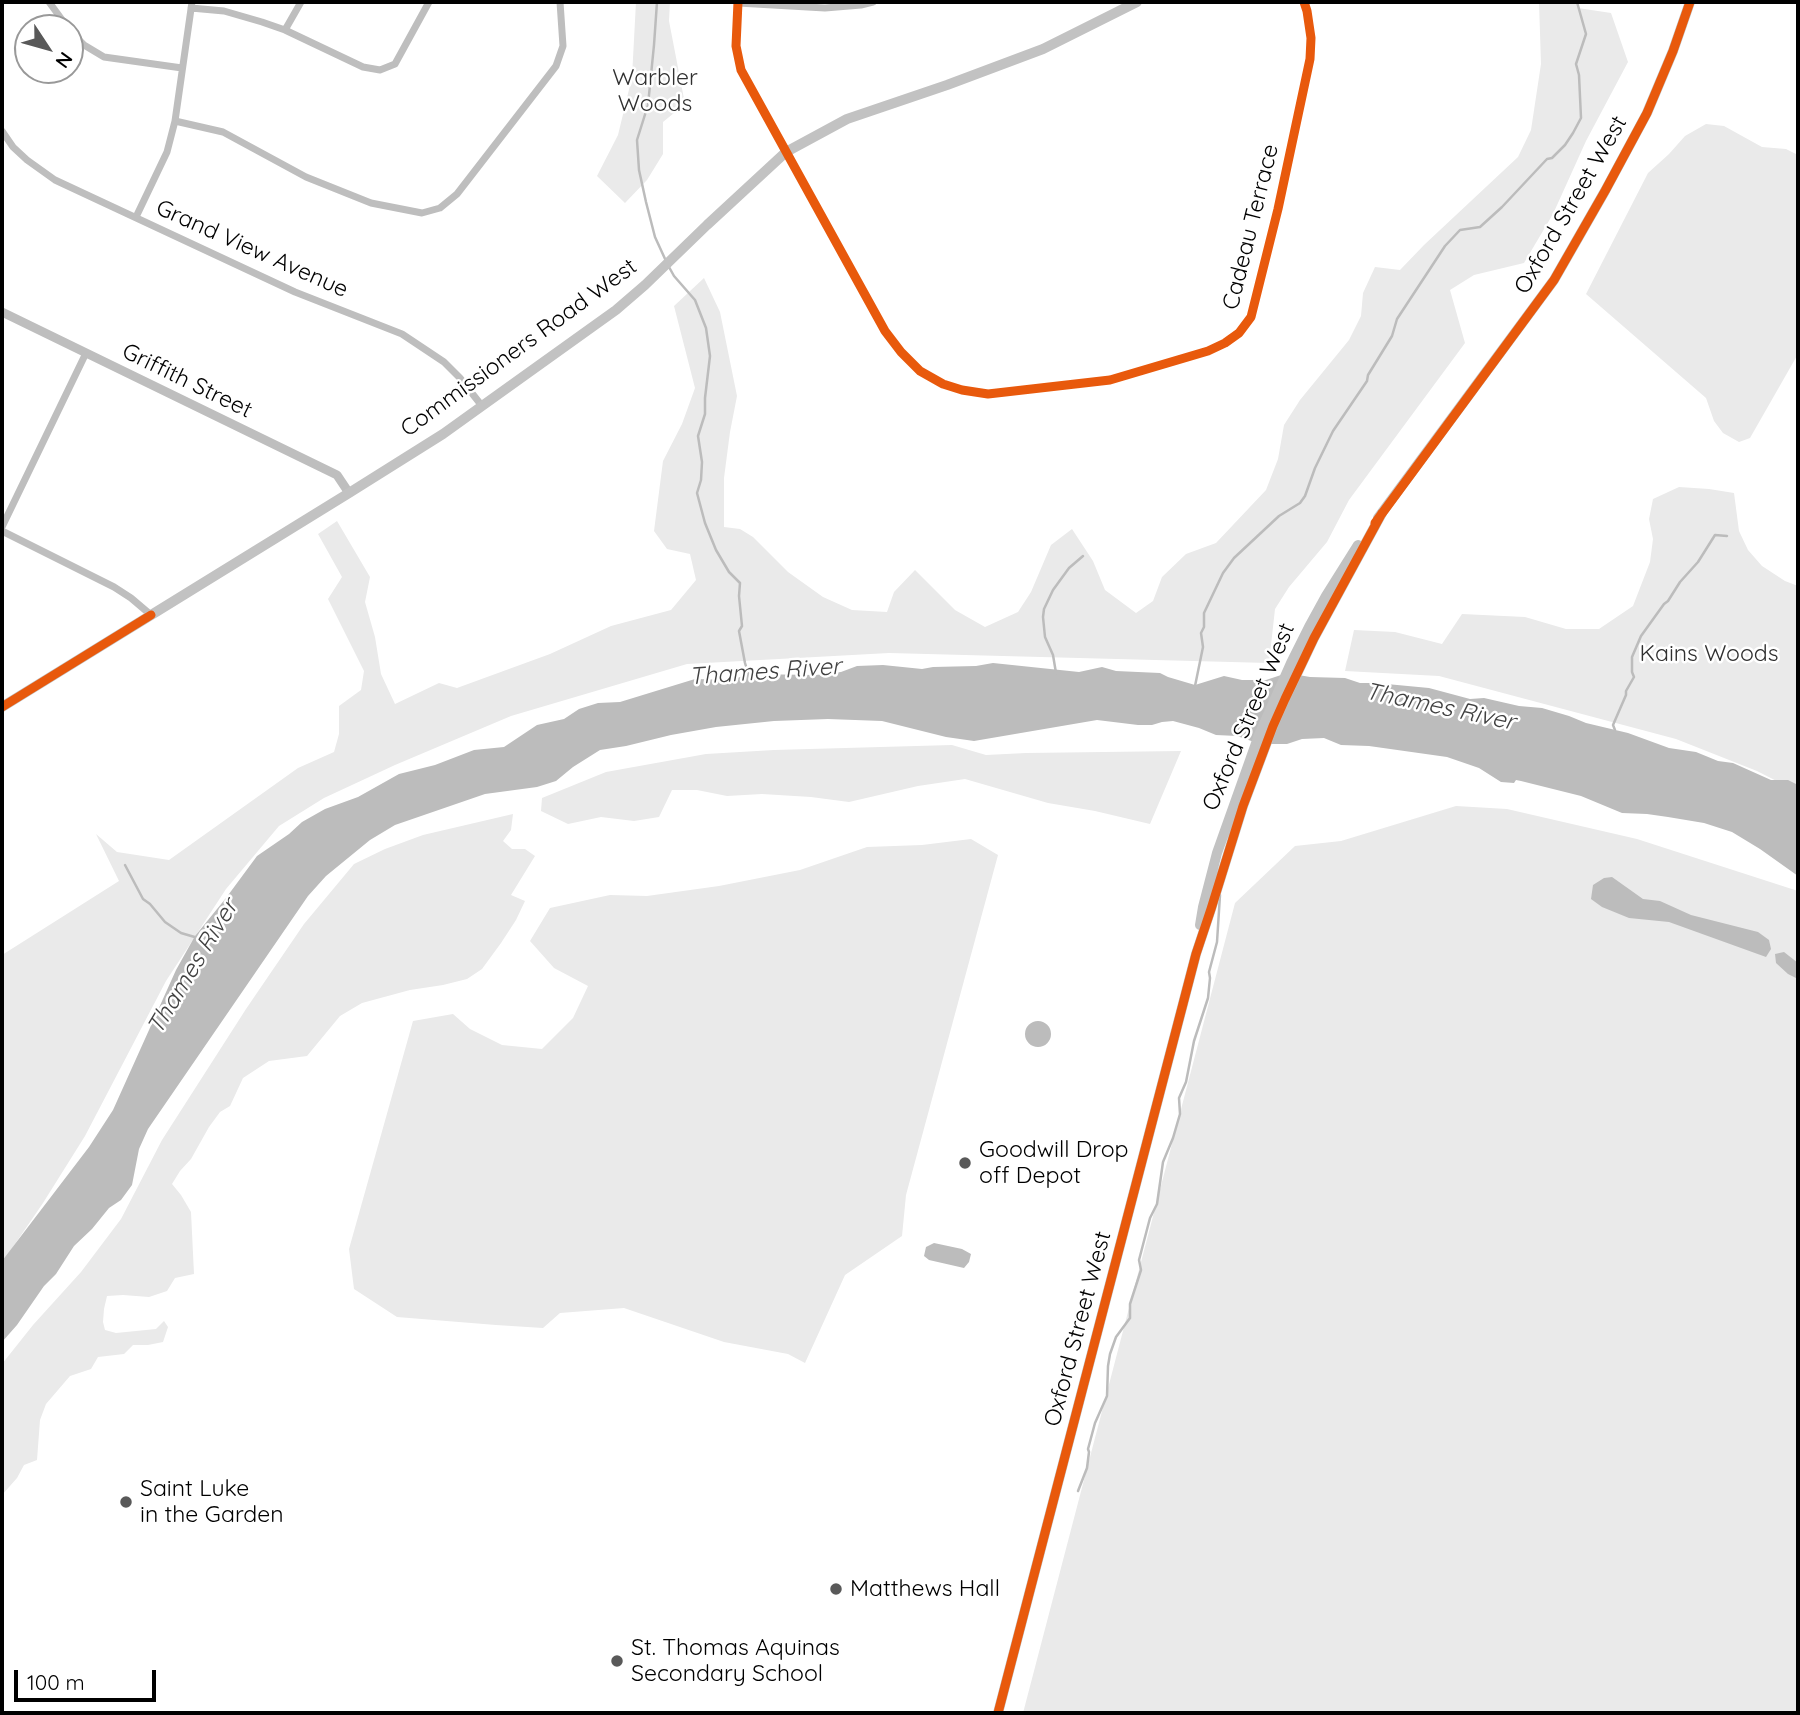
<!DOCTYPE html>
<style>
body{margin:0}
#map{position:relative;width:1800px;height:1715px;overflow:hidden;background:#fff;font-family:Quicksand,sans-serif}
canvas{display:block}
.frame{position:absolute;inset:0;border:4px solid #000;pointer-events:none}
.north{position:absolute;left:14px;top:14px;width:70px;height:70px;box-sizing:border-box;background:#fff;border:2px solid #999;border-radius:50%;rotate:126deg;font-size:19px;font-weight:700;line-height:28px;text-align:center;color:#000}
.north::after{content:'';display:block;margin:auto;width:24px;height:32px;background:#595959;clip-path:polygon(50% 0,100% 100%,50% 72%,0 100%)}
.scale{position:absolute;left:14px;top:1670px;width:142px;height:32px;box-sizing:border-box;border:4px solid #000;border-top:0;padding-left:9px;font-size:21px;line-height:24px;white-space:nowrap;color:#000;-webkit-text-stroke:5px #fff;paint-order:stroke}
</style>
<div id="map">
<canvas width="1800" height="1715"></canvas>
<div class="frame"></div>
<div class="north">N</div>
<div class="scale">100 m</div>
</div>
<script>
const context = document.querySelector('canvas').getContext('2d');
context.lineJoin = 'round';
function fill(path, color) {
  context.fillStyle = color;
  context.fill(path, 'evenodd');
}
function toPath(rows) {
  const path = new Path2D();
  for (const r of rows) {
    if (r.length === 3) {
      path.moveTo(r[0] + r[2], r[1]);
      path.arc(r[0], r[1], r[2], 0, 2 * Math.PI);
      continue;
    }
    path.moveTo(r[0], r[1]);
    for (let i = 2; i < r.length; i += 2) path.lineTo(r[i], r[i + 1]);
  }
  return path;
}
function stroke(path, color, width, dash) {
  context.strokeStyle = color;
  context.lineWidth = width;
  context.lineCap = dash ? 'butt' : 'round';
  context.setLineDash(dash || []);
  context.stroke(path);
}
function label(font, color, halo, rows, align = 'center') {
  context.font = font + ' Quicksand,sans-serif';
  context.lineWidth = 5;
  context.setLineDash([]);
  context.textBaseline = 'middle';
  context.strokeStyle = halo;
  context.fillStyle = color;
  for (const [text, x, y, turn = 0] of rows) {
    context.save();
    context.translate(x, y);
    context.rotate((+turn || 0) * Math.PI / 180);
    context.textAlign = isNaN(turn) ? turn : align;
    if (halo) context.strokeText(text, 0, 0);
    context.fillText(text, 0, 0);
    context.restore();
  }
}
fill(toPath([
 [636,2,670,2,669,21,685,104,663,122,663,154,647,180,625,203,597,176,618,135,632,77],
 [1539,2,1577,2,1578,8,1611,13,1628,62,1586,141,1553,214,1524,263,1474,275,1450,290,1465,343,1349,500,1327,542,1289,587,1275,609,1269,663,889,653,687,664,511,716,395,765,324,798,279,826,226,889,166,981,85,1136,43,1203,2,1263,2,955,119,881,96,834,117,852,169,860,298,768,334,752,339,734,339,706,361,690,364,671,328,599,342,577,318,534,337,521,370,577,365,602,375,637,381,674,395,704,439,683,457,688,550,654,611,626,671,610,696,580,690,554,667,549,654,531,663,461,682,424,695,388,674,306,704,278,720,312,737,396,730,432,724,478,724,527,740,529,753,537,788,572,823,597,852,610,887,612,894,592,915,570,955,610,985,627,1018,612,1031,592,1051,545,1072,529,1093,561,1105,590,1136,613,1153,601,1162,577,1186,554,1216,543,1266,490,1278,459,1284,425,1300,400,1349,340,1361,316,1363,293,1375,267,1400,270,1424,245,1518,157,1531,130,1541,64],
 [1706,124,1724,126,1762,147,1786,149,1798,155,1798,354,1750,438,1739,442,1723,433,1714,421,1706,398,1586,294,1648,173,1669,154,1685,136],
 [1679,487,1709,489,1734,493,1739,531,1748,550,1762,566,1785,581,1798,586,1798,792,1757,771,1676,739,1439,676,1345,671,1354,630,1395,632,1442,644,1462,614,1525,617,1566,629,1599,629,1633,606,1650,562,1653,539,1649,519,1653,499],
 [952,745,986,755,1026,753,1181,751,1150,824,1095,811,1048,803,965,779,918,786,849,802,811,797,762,794,727,796,697,790,672,790,659,817,634,821,601,817,568,824,541,811,542,798,606,772,706,754,774,750],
 [1456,806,1507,809,1637,839,1798,891,1798,1713,1023,1713,1235,903,1295,846,1341,841],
 [513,814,511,830,503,841,512,849,525,849,535,856,511,895,525,901,516,920,501,943,482,969,467,979,443,985,410,990,362,1003,340,1016,307,1056,269,1061,243,1078,230,1106,220,1112,209,1127,191,1159,180,1171,172,1184,181,1195,191,1212,194,1274,175,1278,167,1291,149,1297,123,1295,107,1296,104,1309,103,1322,105,1330,116,1333,156,1329,164,1321,168,1327,163,1342,148,1345,133,1345,124,1354,98,1357,91,1369,70,1376,46,1404,40,1420,37,1460,24,1465,17,1478,2,1495,2,1364,33,1325,81,1272,121,1219,162,1140,246,1009,304,924,354,864,385,849,423,835],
 [971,839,998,855,906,1195,902,1236,845,1275,805,1363,788,1354,724,1342,624,1308,560,1313,543,1328,496,1325,397,1317,354,1289,349,1249,413,1021,453,1014,470,1029,502,1045,542,1049,573,1018,588,986,554,968,530,941,550,908,610,895,647,896,719,886,800,870,867,847,922,845]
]), '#eaeaea');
fill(toPath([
 [993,663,1079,672,1102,667,1116,671,1160,673,1168,677,1195,685,1224,676,1242,680,1266,680,1287,673,1310,677,1345,678,1360,683,1376,683,1429,688,1470,699,1484,698,1519,706,1542,708,1569,716,1586,723,1628,733,1669,748,1696,752,1718,761,1733,763,1771,780,1788,780,1798,785,1798,876,1760,849,1732,832,1704,823,1668,817,1647,814,1622,813,1581,796,1521,781,1516,780,1514,783,1501,782,1479,768,1447,757,1369,746,1341,745,1324,738,1302,739,1287,744,1260,744,1237,736,1216,735,1199,728,1173,721,1162,722,1152,725,1138,725,1097,720,974,741,946,737,882,721,828,719,774,721,716,727,671,735,626,746,600,750,573,767,556,781,537,787,485,794,395,825,370,840,326,876,308,896,148,1129,139,1149,132,1185,121,1200,109,1208,92,1229,74,1246,56,1274,44,1286,17,1325,2,1342,2,1261,89,1147,113,1110,176,970,195,936,226,898,257,856,289,834,302,822,325,809,358,797,399,774,435,765,474,750,504,747,537,725,564,719,579,709,598,703,620,702,695,679,732,680,748,674,816,675,841,672,857,666,883,665,922,669,933,667,976,666],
 [1612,877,1643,899,1660,901,1691,915,1758,932,1769,940,1771,949,1766,957,1669,922,1629,918,1602,907,1591,899,1593,885,1604,878],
 [1784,952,1798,963,1798,979,1788,974,1776,963,1775,954],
 [1038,1034,13],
 [934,1243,962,1249,971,1254,969,1262,964,1268,929,1260,924,1256,926,1247]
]), '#bcbcbc');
stroke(toPath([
 [657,2,654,45,648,105,637,140,639,170,646,202,655,237,666,261],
 [669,267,674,276,695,300,706,328,710,356,705,398,705,414,698,436,702,462,701,480,697,493,705,523,716,550,729,572,740,583,739,596,742,626,739,631,745,663,749,676],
 [1056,673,1053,655,1045,637,1043,617,1044,609,1053,590,1069,568,1083,556],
 [1195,686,1203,647,1201,633,1204,627,1204,613,1223,573,1234,558,1279,516,1300,503,1305,496,1315,468,1333,431,1367,381,1368,375,1392,336,1397,319,1445,246,1460,230,1480,227,1502,207,1547,159,1552,158,1565,145,1573,133,1581,118,1579,75,1576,64,1586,34,1577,2],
 [1615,730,1613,725,1626,695,1626,691,1634,677,1632,672,1632,657,1641,636,1664,604,1668,601,1680,582,1698,562,1715,535,1727,536],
 [125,865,143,899,150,904,165,922,181,933,198,938],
 [1078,1491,1087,1468,1089,1452,1088,1449,1095,1423,1107,1396,1108,1366,1110,1354,1116,1337,1130,1318,1130,1304,1141,1270,1139,1260,1150,1218,1157,1204,1163,1162,1173,1138,1180,1114,1179,1098,1186,1082,1194,1041,1208,998,1210,978,1209,972,1217,942,1220,895]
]), '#bcbcbc', 2.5);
stroke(toPath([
 [49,2,68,28],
 [738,2,736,46,741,70,885,331,901,352,920,371,943,384,962,390,988,394,1110,380,1208,351,1225,343,1239,333,1251,317,1278,209,1310,59,1311,38,1307,11,1304,2],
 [738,3,825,8,861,5,873,2],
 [191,8,224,11,262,22,285,30,363,67,380,70,395,64,429,2],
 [285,30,301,2],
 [70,31,84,45,104,57,182,68],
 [175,121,223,132,306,177,371,203,422,213,440,208,457,194,556,66,563,46,560,2],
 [2,131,13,147,27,160,55,180,295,292,402,334,444,362,460,378,482,406],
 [136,217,167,152,175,121,192,2],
 [2,527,86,353],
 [2,531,114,587,131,598,151,615]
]), '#bebebe', 7);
stroke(toPath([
 [2,312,337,475,349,493]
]), '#bebebe', 9);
stroke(toPath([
 [1378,518,1554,280,1605,191,1647,113,1673,51,1690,2],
 [2,707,349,493,443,434,482,406,616,310,645,285,707,225,786,152,847,119,947,85,1043,49,1137,2],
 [1200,925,1203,907,1217,853,1259,735,1291,663,1309,627,1326,596,1358,545],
 [998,1713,1196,954,1211,909,1243,806,1273,726,1285,699,1314,638,1382,513]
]), '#c2c2c2', 10);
stroke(toPath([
 [738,2,736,46,741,70,885,331,901,352,920,371,943,384,962,390,988,394,1110,380,1208,351,1225,343,1239,333,1251,317,1278,209,1310,59,1311,38,1307,11,1304,2],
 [1375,523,1554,280,1605,191,1647,113,1673,51,1690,2],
 [2,707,151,615],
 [998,1713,1196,954,1211,909,1243,806,1273,726,1285,699,1314,638,1382,513]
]), '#e8590c', 9);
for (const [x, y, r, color] of [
 [965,1163,7,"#595959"],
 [126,1502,7,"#595959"],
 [836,1589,7,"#595959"],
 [617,1661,7,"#595959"]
]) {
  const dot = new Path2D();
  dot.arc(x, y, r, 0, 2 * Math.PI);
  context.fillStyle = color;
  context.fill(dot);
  stroke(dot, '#fff', 2.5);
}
label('23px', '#303030', '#fff', [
 ["Warbler",655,78],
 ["Woods",655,104],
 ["Kains Woods",1709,654]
]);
label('23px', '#000', '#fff', [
 ["Oxford Street West",1571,205,-60],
 ["Cadeau Terrace",1251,227,-76],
 ["Grand View Avenue",252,249,24],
 ["Commissioners Road West",519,348,-36],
 ["Griffith Street",187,381,26],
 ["Oxford Street West",1249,717,-67],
 ["Oxford Street West",1078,1329,-75]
]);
label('23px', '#000', '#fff', [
 ["Goodwill Drop",979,1150],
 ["off Depot",979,1176],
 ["Saint Luke",140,1489],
 ["in the Garden",140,1515],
 ["Matthews Hall",850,1589],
 ["St. Thomas Aquinas",631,1648],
 ["Secondary School",631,1674]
], 'left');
label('italic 24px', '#414141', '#fff', [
 ["Thames River",765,672,-4],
 ["Thames River",1440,707,12],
 ["Thames River",193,967,-59]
]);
</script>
